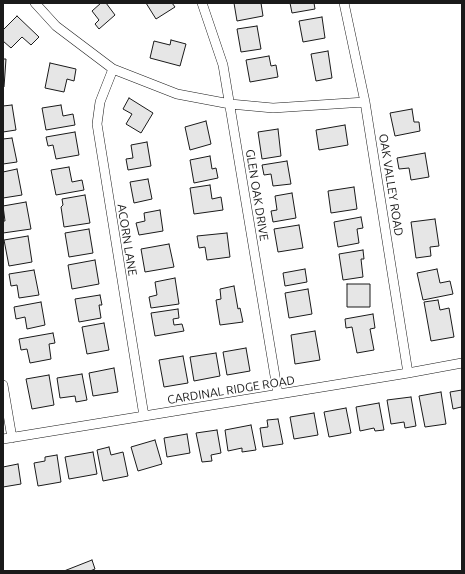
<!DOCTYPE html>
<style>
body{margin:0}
#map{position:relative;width:465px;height:574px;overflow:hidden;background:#fff;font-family:Ubuntu,sans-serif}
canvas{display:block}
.frame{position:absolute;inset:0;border:4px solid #1a1a1a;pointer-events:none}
</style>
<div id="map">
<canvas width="465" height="574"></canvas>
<div class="frame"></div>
</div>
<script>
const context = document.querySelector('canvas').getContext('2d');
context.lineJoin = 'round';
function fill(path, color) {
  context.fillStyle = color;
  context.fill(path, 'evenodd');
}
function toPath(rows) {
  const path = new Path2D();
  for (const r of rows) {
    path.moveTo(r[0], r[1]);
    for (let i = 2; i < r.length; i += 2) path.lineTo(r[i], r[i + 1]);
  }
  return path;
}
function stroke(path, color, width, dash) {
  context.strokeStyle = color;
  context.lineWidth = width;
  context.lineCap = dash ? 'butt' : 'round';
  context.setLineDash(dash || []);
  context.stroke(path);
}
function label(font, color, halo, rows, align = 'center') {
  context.font = font + ' Ubuntu,sans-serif';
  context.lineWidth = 3;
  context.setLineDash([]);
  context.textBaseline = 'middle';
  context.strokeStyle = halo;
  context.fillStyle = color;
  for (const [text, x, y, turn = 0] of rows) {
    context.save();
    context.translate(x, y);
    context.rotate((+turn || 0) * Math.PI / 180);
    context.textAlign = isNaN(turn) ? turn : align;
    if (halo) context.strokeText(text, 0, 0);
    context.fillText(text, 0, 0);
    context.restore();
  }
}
const building = toPath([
 [101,3,106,3,115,15,99,29,95,24,99,20,92,11,101,3],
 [146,3,172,3,175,7,156,19,146,3],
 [234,3,261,3,263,16,237,21,234,3],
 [290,3,314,3,315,9,292,13,290,3],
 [17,16,39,37,31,45,22,37,11,48,3,41,3,30,17,16],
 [322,17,325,38,303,42,299,21,322,17],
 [257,26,261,49,241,52,237,29,257,26],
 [171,40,186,44,180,66,150,58,154,41,170,45,171,40],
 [328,51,332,78,316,81,311,54,328,51],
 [269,56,271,66,276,65,278,77,250,82,246,60,269,56],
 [3,59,6,59,4,87,3,87,3,59],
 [50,63,76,69,74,81,67,79,64,92,45,88,50,63],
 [129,98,153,113,141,133,126,124,132,114,123,109,129,98],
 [12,105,16,130,3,132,3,106,12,105],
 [61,105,63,116,73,114,75,125,46,130,42,108,61,105],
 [412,109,414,122,419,122,420,131,395,136,390,113,412,109],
 [206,121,211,144,190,150,185,127,206,121],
 [345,125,348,145,319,150,316,130,345,125],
 [278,129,281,156,262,159,258,132,278,129],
 [75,132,79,155,56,159,53,145,48,146,46,137,75,132],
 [12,138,17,162,3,164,3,139,12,138],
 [147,142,151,166,128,170,126,159,133,158,131,145,147,142],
 [425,153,429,177,411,180,409,168,399,169,397,158,425,153],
 [210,156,212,169,216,168,218,178,194,183,190,160,210,156],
 [287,161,291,184,273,186,271,174,264,175,262,165,287,161],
 [69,167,72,182,82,180,84,190,56,195,51,170,69,167],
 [17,169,22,195,3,198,3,172,17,169],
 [148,179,152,199,134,203,130,182,148,179],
 [210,185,212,199,221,197,223,210,194,214,190,188,210,185],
 [354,187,357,209,331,213,328,191,354,187],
 [292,193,296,218,273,222,271,211,277,210,275,196,292,193],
 [85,195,90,223,64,227,61,207,63,205,62,199,85,195],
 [26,202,31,229,3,233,3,221,5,221,3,206,26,202],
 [160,210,163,231,139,235,136,223,145,221,144,213,160,210],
 [361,217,363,228,357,229,359,243,338,247,334,222,361,217],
 [435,219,439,246,430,247,431,256,416,258,411,222,435,219],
 [299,225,303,248,278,252,274,229,299,225],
 [89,229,93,253,69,257,65,233,89,229],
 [227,233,230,257,207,260,205,247,199,248,197,236,227,233],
 [28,236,32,262,9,266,4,240,28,236],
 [169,244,174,267,145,272,141,249,169,244],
 [363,250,364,259,361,259,363,277,343,280,339,254,363,250],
 [95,260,99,284,72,289,68,265,95,260],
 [305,269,307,282,285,286,283,273,305,269],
 [437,269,440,283,450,281,453,294,423,300,417,273,437,269],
 [34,270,39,295,19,298,17,285,11,286,9,274,34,270],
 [175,278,179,304,151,308,149,297,157,295,155,282,175,278],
 [347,284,370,284,370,307,347,307,347,284],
 [234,286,238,309,240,308,243,322,220,325,216,300,221,299,220,289,234,286],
 [308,289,312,314,289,318,285,293,308,289],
 [100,295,102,305,99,305,101,318,79,322,75,299,100,295],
 [438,300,440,310,449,308,454,337,431,341,424,302,438,300],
 [41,302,45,325,27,329,25,317,16,319,14,307,41,302],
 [178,309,179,318,173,319,174,325,182,324,184,331,155,336,151,313,178,309],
 [373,314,375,328,370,329,374,350,357,353,352,327,346,328,345,319,373,314],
 [104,323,109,350,87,354,82,327,104,323],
 [315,331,320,360,295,364,291,335,315,331],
 [53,333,55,343,49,344,51,359,30,363,27,349,21,350,19,339,53,333],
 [246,348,250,371,227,375,223,352,246,348],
 [216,353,220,376,194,381,190,357,216,353],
 [183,356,188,383,164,387,159,360,183,356],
 [114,368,118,392,93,396,89,373,114,368],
 [82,374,87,400,76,402,75,396,60,398,57,378,82,374],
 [49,375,54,405,32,409,26,379,49,375],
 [462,390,462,410,461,407,453,409,450,392,462,390],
 [441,392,446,424,425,427,419,396,441,392],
 [411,397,416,426,405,428,404,422,391,424,387,400,411,397],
 [379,403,384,430,375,431,374,428,360,431,356,407,379,403],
 [346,408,351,433,329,437,324,412,346,408],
 [314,413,318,435,294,439,290,417,314,413],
 [278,419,283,444,263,447,260,428,268,427,267,420,278,419],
 [251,425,256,450,242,452,242,448,228,451,225,430,251,425],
 [217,430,221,453,211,455,212,461,202,462,196,433,217,430],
 [187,434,190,453,167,457,164,438,187,434],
 [155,440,162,464,138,471,131,447,155,440],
 [109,447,111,455,123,452,128,476,103,481,97,450,109,447],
 [93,452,97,474,69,479,65,457,93,452],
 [57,455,61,482,38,486,34,463,45,461,45,457,57,455],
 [18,464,21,484,3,487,3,467,18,464],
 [92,560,95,569,90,571,64,571,92,560]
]);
fill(building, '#e6e6e6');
stroke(building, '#1a1a1a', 1);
const minor = toPath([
 [35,3,56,26,113,69,177,94,230,104,273,108,365,102],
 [202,3,223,65,278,394],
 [344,3,365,102,408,373],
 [113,69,100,102,97,124,144,416],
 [3,385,12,438],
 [3,439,408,373,462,363]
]);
stroke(minor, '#1a1a1a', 10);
stroke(minor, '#fff', 9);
label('12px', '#1a1a1a', '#fff', [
 ["OAK VALLEY ROAD",391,185,81],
 ["GLEN OAK DRIVE",257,195,81],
 ["ACORN LANE",127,240,81],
 ["CARDINAL RIDGE ROAD",231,390,-9]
]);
</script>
